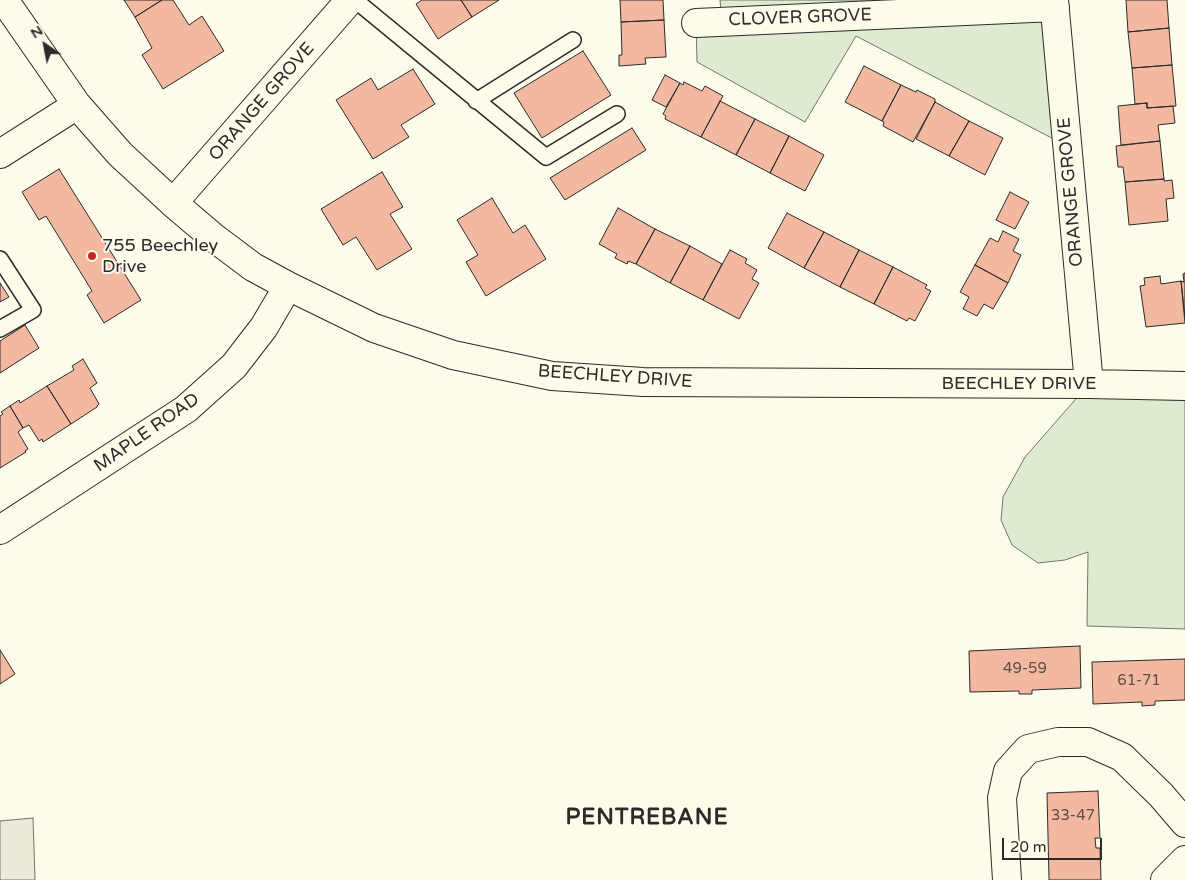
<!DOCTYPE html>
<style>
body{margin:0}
#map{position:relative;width:1185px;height:880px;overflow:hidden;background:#fdfbea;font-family:"Varela Round",sans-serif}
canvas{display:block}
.north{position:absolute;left:20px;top:20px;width:50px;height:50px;-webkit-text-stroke:4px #fdfbea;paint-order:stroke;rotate:327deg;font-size:14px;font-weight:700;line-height:20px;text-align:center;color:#2b2b2b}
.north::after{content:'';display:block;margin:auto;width:18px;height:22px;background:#2b2b2b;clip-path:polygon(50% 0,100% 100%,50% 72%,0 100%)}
.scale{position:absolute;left:1002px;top:838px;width:100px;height:22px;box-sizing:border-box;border:2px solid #2b2b2b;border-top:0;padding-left:6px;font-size:15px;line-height:18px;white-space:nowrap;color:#2b2b2b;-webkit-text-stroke:4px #fdfbea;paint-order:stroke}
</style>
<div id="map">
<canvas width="1185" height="880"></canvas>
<div class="north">N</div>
<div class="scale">20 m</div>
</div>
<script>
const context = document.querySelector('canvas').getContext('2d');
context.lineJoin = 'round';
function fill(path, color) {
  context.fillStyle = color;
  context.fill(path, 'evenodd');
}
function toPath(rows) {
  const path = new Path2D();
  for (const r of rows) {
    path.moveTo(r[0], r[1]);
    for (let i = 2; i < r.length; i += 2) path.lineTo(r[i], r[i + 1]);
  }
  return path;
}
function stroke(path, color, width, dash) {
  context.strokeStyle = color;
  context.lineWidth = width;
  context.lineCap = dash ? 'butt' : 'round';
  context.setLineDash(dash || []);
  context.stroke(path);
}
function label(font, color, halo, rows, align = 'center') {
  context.font = font + ' "Varela Round",sans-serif';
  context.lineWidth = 4;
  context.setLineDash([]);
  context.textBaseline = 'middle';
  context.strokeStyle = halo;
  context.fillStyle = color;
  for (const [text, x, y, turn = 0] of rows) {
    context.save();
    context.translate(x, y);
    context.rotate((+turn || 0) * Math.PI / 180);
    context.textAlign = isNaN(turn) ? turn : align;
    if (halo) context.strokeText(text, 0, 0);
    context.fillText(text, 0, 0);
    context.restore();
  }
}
const green = toPath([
 [720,0,1054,0,1067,146,856,36,805,122,697,62,696,23,722,21,720,0],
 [1089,384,1185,386,1185,629,1087,626,1088,552,1065,560,1038,563,1012,545,1001,520,1003,497,1025,457,1089,384]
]);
fill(green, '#deebd1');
stroke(green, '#74746e', 1);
const parking = toPath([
 [33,818,35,880,0,880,0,821,33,818]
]);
fill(parking, '#eceadb');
stroke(parking, '#74746e', 1);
const building = toPath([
 [124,0,162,0,135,17,124,0],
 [162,0,173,0,189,25,202,16,224,51,163,89,142,55,152,48,135,17,162,0],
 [422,0,461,0,472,17,438,39,416,4,422,0],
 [461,0,499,0,472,17,461,0],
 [620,0,663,0,664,20,621,22,620,0],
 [1126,0,1167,0,1169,28,1128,32,1126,0],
 [664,20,666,57,645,58,646,64,619,66,619,55,622,55,621,22,664,20],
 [1169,28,1172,65,1132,68,1128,32,1169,28],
 [583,51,611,95,542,138,514,93,583,51],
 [1172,65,1176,106,1147,108,1147,103,1135,104,1132,68,1172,65],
 [864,66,901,85,882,121,845,102,864,66],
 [413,69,435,104,401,125,409,137,373,159,336,100,371,78,378,90,413,69],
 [665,75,680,83,666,107,652,100,665,75],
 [684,82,702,91,705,86,723,96,701,137,665,119,666,116,663,114,680,83,683,85,684,82],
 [901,85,916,92,917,90,935,99,935,102,913,142,883,126,884,122,882,121,901,85],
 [720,101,755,119,736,155,701,137,720,101],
 [935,102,969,121,949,156,916,139,935,102],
 [1147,103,1147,108,1173,106,1175,123,1158,125,1160,141,1121,145,1118,106,1147,103],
 [755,119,789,136,770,173,736,155,755,119],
 [969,121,1003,138,985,175,949,156,969,121],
 [632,128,646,150,565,200,550,178,632,128],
 [789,136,824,155,805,191,770,173,789,136],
 [1160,141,1164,179,1125,182,1123,167,1118,167,1116,146,1160,141],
 [59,169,141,300,104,323,87,295,92,291,46,216,39,220,22,192,59,169],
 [382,172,403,207,390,214,412,249,377,270,356,237,343,245,321,209,382,172],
 [1164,179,1164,181,1172,180,1174,198,1166,199,1168,221,1129,225,1125,182,1164,179],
 [1010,192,1029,202,1015,229,996,220,1010,192],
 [492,198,513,233,525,225,546,259,486,296,466,262,478,255,457,220,492,198],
 [618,208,655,229,636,264,628,261,627,264,615,258,617,254,599,244,618,208],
 [787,213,824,232,804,268,768,248,787,213],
 [655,229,690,246,670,283,636,264,655,229],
 [1003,231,1019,239,1013,251,1021,255,1008,283,975,265,990,238,998,242,1003,231],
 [824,232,859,250,840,287,804,268,824,232],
 [690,246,722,264,703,300,670,283,690,246],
 [730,250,747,259,745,263,757,270,752,279,759,283,739,319,703,300,730,250],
 [859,250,893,267,874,304,840,287,859,250],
 [975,265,1008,283,993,309,984,304,977,316,963,309,969,297,960,292,975,265],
 [893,267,927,285,925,288,931,291,915,321,909,318,907,321,874,304,893,267],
 [1185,273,1185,317,1181,281,1184,282,1183,274,1185,273],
 [1160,276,1161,284,1181,281,1185,323,1146,327,1140,286,1145,285,1144,278,1160,276],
 [0,283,9,297,0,302,0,283],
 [25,325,39,348,0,373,0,341,25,325],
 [83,359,97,383,90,388,99,404,97,406,97,407,71,424,47,386,74,370,72,366,83,359],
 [47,386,71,424,43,442,42,439,39,441,29,425,23,428,10,406,19,400,20,403,47,386],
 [10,406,23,428,18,432,28,449,25,451,26,452,0,468,0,416,3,414,1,412,10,406],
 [1080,646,1081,688,1032,690,1032,694,1019,694,1019,691,970,692,969,651,1080,646],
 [0,650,15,674,0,684,0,650],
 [1185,659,1185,700,1155,701,1155,705,1142,706,1142,702,1093,704,1092,662,1185,659],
 [1098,791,1100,838,1095,838,1096,848,1100,848,1101,880,1049,880,1047,793,1098,791]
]);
fill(building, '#f2b8a0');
stroke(building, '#2b2b2b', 1);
const service = toPath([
 [355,0,546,157,617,114],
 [476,101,573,40],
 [0,259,33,310,0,329]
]);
const minor = toPath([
 [4,0,77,105,120,154,173,203,213,237,253,267,288,286,374,328,453,355,552,376,643,382,1089,384,1185,386],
 [1054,0,1089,384],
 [696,23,1055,7],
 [0,154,77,105],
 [173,203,350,0],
 [0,530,186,409,234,366,264,327,288,286],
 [1007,880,1002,798,1008,771,1028,749,1058,742,1088,742,1122,757,1161,795,1185,823],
 [1165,880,1185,860]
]);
stroke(service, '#2b2b2b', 18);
stroke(minor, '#2b2b2b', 30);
stroke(service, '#fdfbea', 15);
stroke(minor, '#fdfbea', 28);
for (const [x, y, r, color] of [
 [92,256,5,"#c62828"]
]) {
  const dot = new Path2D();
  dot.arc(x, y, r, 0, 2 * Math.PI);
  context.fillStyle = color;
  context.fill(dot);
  stroke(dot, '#fdfbea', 2);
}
label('15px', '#5d4e48', null, [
 ["49-59",1025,669],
 ["61-71",1139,681],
 ["33-47",1073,816]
]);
label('18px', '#2b2b2b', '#fdfbea', [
 ["CLOVER GROVE",800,18,-2],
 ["ORANGE GROVE",262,102,-49],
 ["ORANGE GROVE",1071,192,-95],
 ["BEECHLEY DRIVE",615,377,4],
 ["BEECHLEY DRIVE",1019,384],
 ["MAPLE ROAD",147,433,-35]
]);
label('18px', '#2b2b2b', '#fdfbea', [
 ["755 Beechley",102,246],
 ["Drive",102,267]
], 'left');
context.letterSpacing = '1px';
label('bold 22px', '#2b2b2b', '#fdfbea', [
 ["PENTREBANE",647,818]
]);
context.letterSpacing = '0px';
</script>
